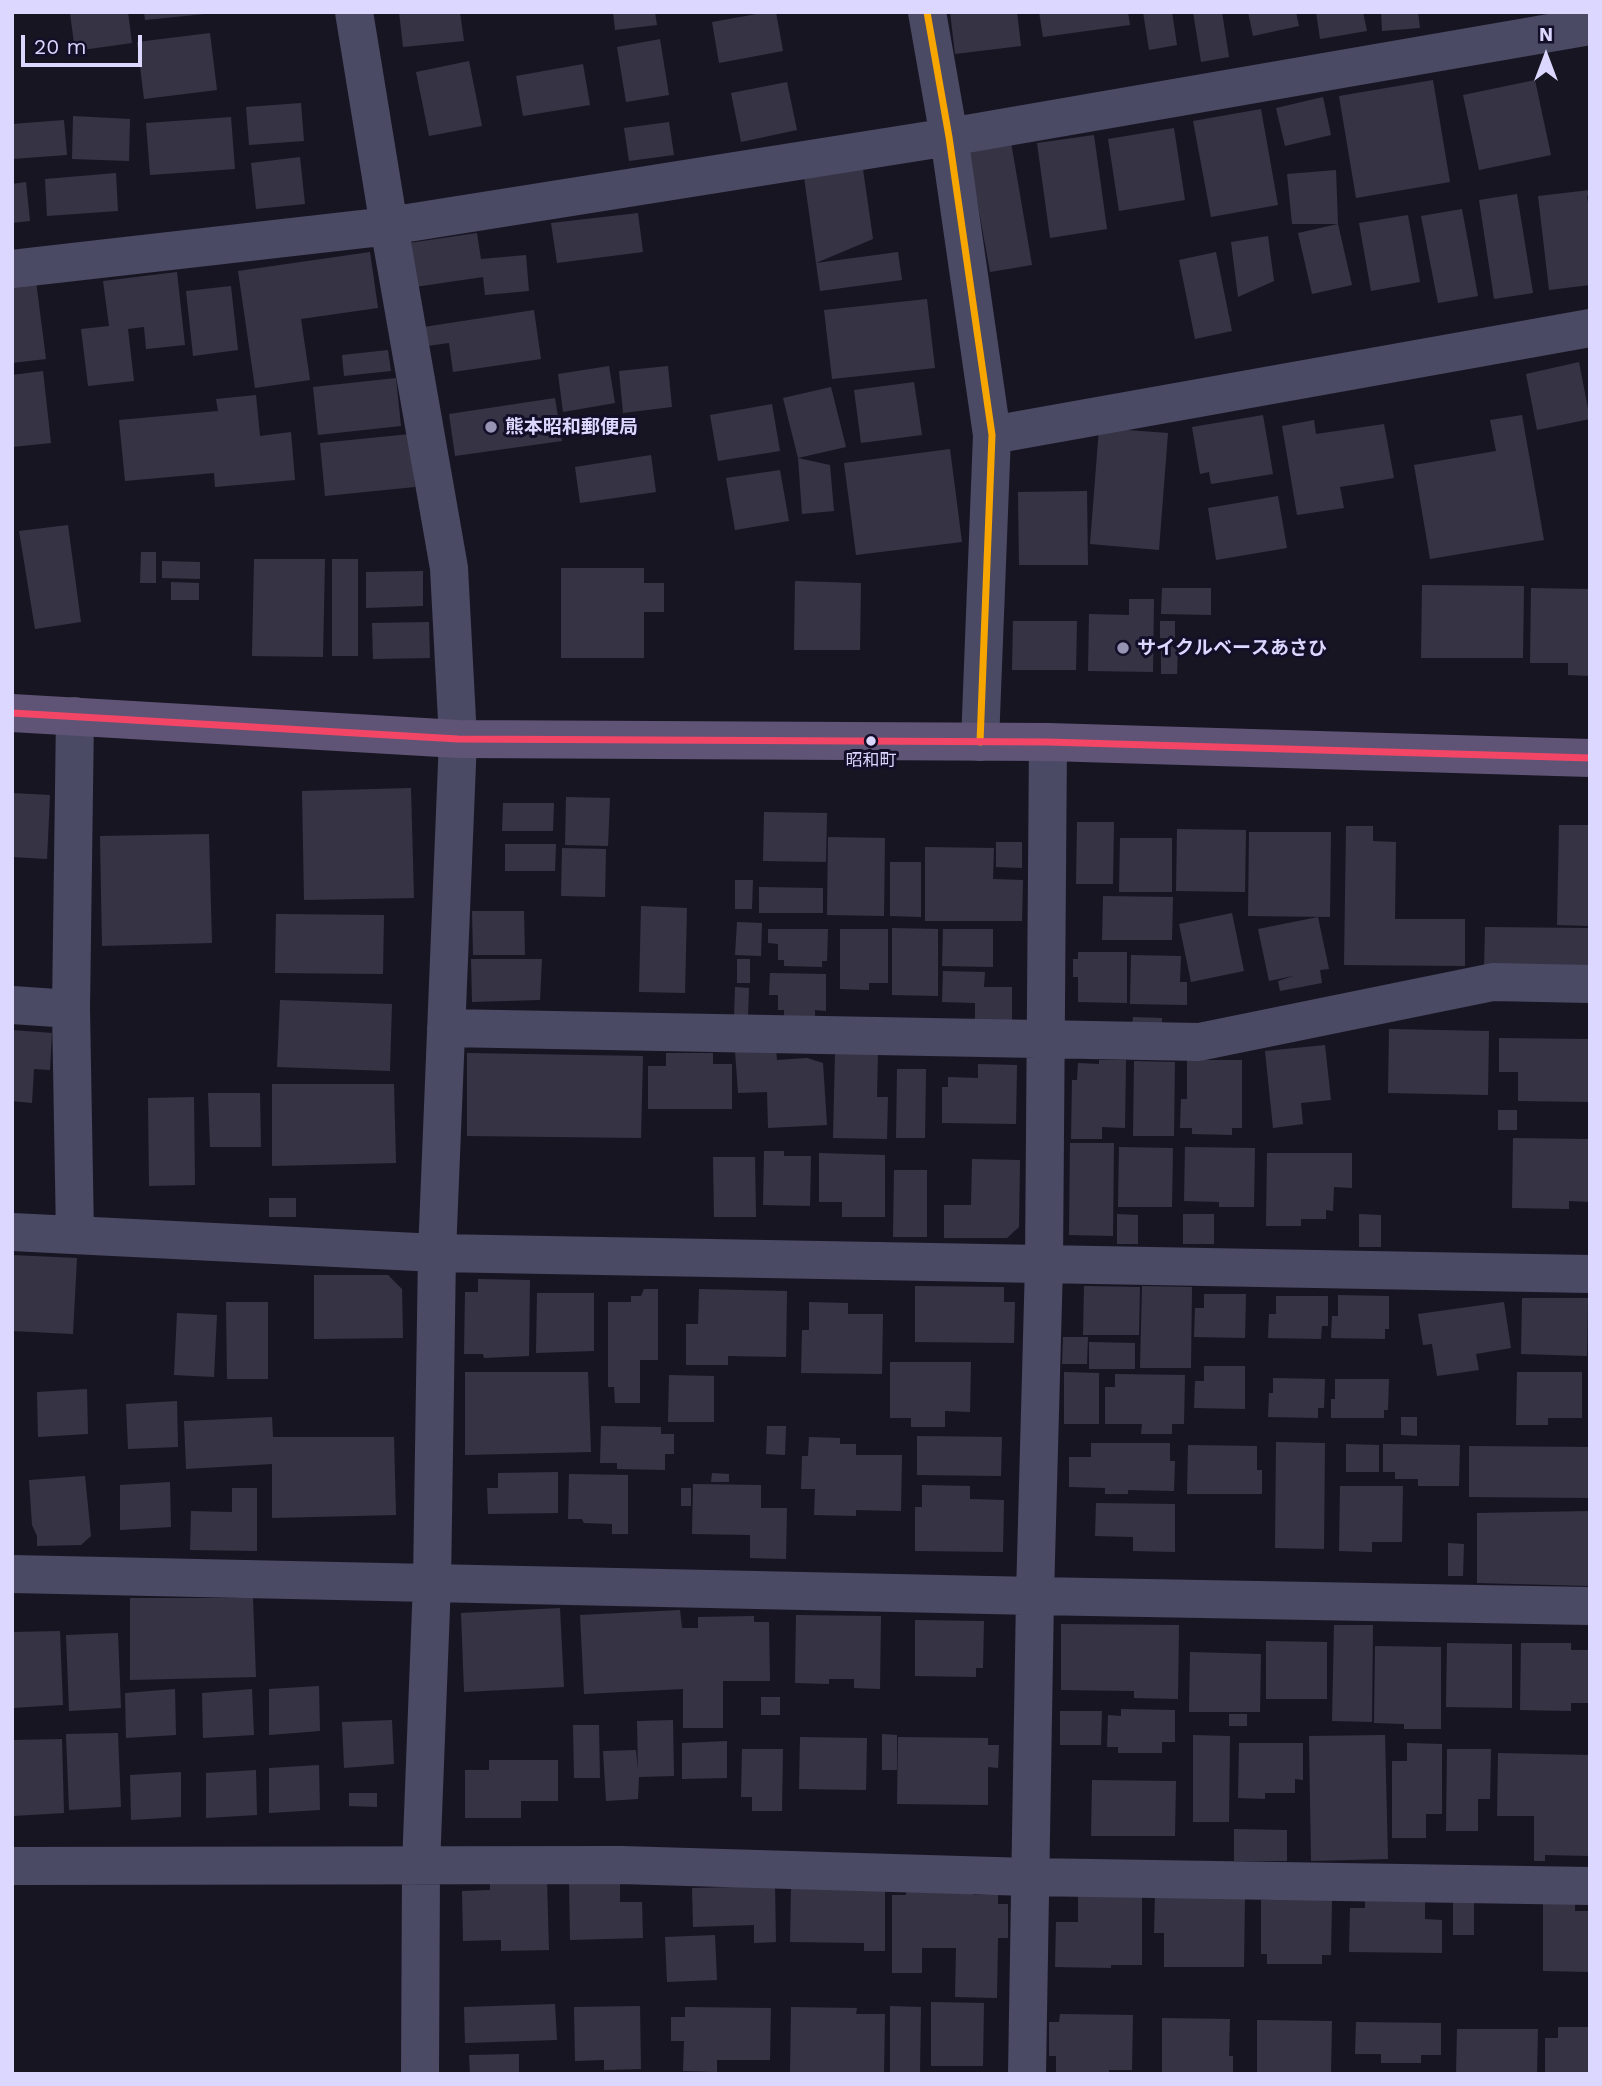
<!DOCTYPE html>
<meta charset="utf-8">
<style>
body{margin:0}
#map{position:relative;width:1602px;height:2086px;overflow:hidden;background:#181523;font-family:"Work Sans",sans-serif}
canvas{display:block}
.frame{position:absolute;inset:0;border:14px solid #dcd7ff;pointer-events:none}
.north{position:absolute;left:1511px;top:21px;width:70px;height:70px;-webkit-text-stroke:5px #140f29;paint-order:stroke;rotate:0deg;font-size:19px;font-weight:700;line-height:28px;text-align:center;color:#dcd7ff}
.north::after{content:'';display:block;margin:auto;width:24px;height:32px;background:#dcd7ff;clip-path:polygon(50% 0,100% 100%,50% 72%,0 100%)}
.scale{position:absolute;left:21px;top:35px;width:121px;height:32px;box-sizing:border-box;border:4px solid #dcd7ff;border-top:0;padding-left:9px;font-size:21px;line-height:24px;white-space:nowrap;color:#dcd7ff;-webkit-text-stroke:5px #140f29;paint-order:stroke}
</style>
<div id="map">
<canvas width="1602" height="2086"></canvas>
<div class="frame"></div>
<div class="north">N</div>
<div class="scale">20 m</div>
</div>
<script>
const context = document.querySelector('canvas').getContext('2d');
context.lineJoin = 'round';
function fill(path, color) {
  context.fillStyle = color;
  context.fill(path, 'evenodd');
}
function toPath(rows) {
  const path = new Path2D();
  for (const r of rows) {
    path.moveTo(r[0], r[1]);
    for (let i = 2; i < r.length; i += 2) path.lineTo(r[i], r[i + 1]);
  }
  return path;
}
function stroke(path, color, width, dash) {
  context.strokeStyle = color;
  context.lineWidth = width;
  context.lineCap = dash ? 'butt' : 'round';
  context.setLineDash(dash || []);
  context.stroke(path);
}
function label(font, color, halo, rows, align = 'center') {
  context.font = font + ' "Work Sans","Noto Sans JP",sans-serif';
  context.lineWidth = 6;
  context.setLineDash([]);
  context.textBaseline = 'middle';
  context.strokeStyle = halo;
  context.fillStyle = color;
  for (const [text, x, y, turn = 0] of rows) {
    context.save();
    context.translate(x, y);
    context.rotate((+turn || 0) * Math.PI / 180);
    context.textAlign = isNaN(turn) ? turn : align;
    if (halo) context.strokeText(text, 0, 0);
    context.fillText(text, 0, 0);
    context.restore();
  }
}
fill(toPath([
 [128,12,132,43,75,51,70,13],
 [144,12,205,12,205,14,145,20],
 [399,12,460,12,464,41,403,47],
 [613,12,655,12,657,25,615,30],
 [768,12,776,12,783,51,719,63,712,22],
 [950,12,1017,12,1021,46,955,54],
 [1039,12,1128,12,1130,25,1043,37],
 [1143,12,1172,12,1177,45,1149,50],
 [1193,12,1222,12,1229,57,1201,62],
 [1248,12,1296,12,1299,26,1253,36],
 [1316,12,1363,12,1367,31,1320,39],
 [1381,12,1418,12,1420,28,1382,31],
 [210,33,217,90,144,99,137,42],
 [660,39,669,95,626,102,617,47],
 [469,61,482,126,429,136,416,72],
 [583,64,590,105,523,116,516,76],
 [1433,80,1450,182,1356,198,1339,96],
 [1535,80,1551,155,1479,170,1463,95],
 [787,82,797,130,741,142,731,93],
 [1323,97,1331,135,1285,146,1276,108],
 [301,103,304,141,249,145,246,107],
 [1261,109,1278,205,1211,217,1193,121],
 [73,116,130,119,129,161,72,159],
 [231,117,235,169,150,175,146,123],
 [64,120,67,155,12,159,12,124],
 [669,122,674,155,629,161,624,128],
 [1174,128,1185,200,1119,211,1108,139],
 [1094,135,1107,229,1050,238,1037,143],
 [1011,142,1032,265,990,272,968,150],
 [300,157,305,204,256,209,251,163],
 [863,169,873,239,816,263,898,252,902,280,820,291,816,263,804,177],
 [1336,170,1338,224,1292,224,1287,174],
 [116,173,118,211,47,216,45,179],
 [26,182,30,221,12,223,12,184],
 [1590,190,1590,195,1587,196,1590,216,1590,285,1549,290,1538,196],
 [1517,194,1533,293,1494,299,1479,200],
 [1462,209,1478,296,1438,303,1421,216],
 [638,213,643,252,557,263,551,223],
 [1408,215,1420,282,1371,291,1359,223],
 [1338,224,1352,285,1312,294,1298,233],
 [477,233,481,259,526,255,529,291,485,295,483,277,408,288,402,244],
 [1268,236,1274,281,1238,297,1231,242],
 [370,252,378,308,301,319,310,380,255,388,238,271],
 [1216,252,1232,331,1195,339,1179,260],
 [177,272,185,345,146,349,144,327,128,329,134,381,88,386,81,329,109,326,103,281],
 [36,281,46,359,12,363,12,285],
 [231,286,238,350,193,356,186,291],
 [927,299,935,368,832,379,824,310],
 [534,310,541,359,453,372,449,343,420,347,417,328],
 [388,350,391,371,344,376,342,355],
 [1579,362,1590,419,1537,430,1526,374],
 [609,366,615,403,563,412,558,374],
 [668,366,672,407,623,413,619,371],
 [43,371,51,443,12,447,12,375],
 [396,378,401,426,318,435,313,387],
 [914,382,922,435,861,443,854,390],
 [831,387,846,447,798,458,830,465,834,511,802,514,798,458,783,398],
 [256,395,260,436,291,432,295,480,215,487,214,473,125,481,119,420,218,411,216,399],
 [555,398,562,441,455,456,449,414],
 [772,404,780,451,718,461,710,415],
 [1263,415,1273,474,1211,484,1209,472,1200,474,1192,427],
 [1522,415,1544,540,1430,559,1414,465,1496,451,1490,420],
 [1314,420,1316,434,1384,424,1394,478,1340,487,1344,508,1297,515,1282,426],
 [1099,428,1168,433,1159,550,1090,544],
 [410,434,415,487,325,496,320,443],
 [950,449,962,542,856,555,844,463],
 [651,455,656,492,580,503,575,467],
 [780,470,789,521,735,530,726,478],
 [1087,491,1088,565,1019,565,1018,492],
 [1278,496,1287,548,1216,560,1208,508],
 [68,525,81,622,35,629,19,531],
 [141,552,156,552,156,583,140,583],
 [254,559,325,559,323,657,252,656],
 [332,559,358,559,358,656,332,656],
 [162,561,200,562,200,579,162,578],
 [561,568,644,568,644,583,664,583,664,612,644,612,644,658,561,658],
 [423,571,423,606,366,608,366,572],
 [795,581,861,583,860,650,794,650],
 [171,582,199,583,199,600,171,600],
 [1422,585,1524,586,1523,658,1421,658],
 [1162,588,1211,588,1211,615,1161,614],
 [1531,588,1590,589,1590,676,1568,675,1568,663,1530,663],
 [1129,599,1154,599,1153,672,1088,671,1089,614,1129,615],
 [1013,621,1077,621,1076,670,1012,670],
 [1160,621,1175,621,1175,638,1160,638],
 [429,622,430,658,373,659,372,623],
 [1161,646,1178,647,1177,674,1161,674],
 [411,788,414,898,304,900,302,791],
 [12,793,50,795,47,859,12,857],
 [566,797,610,798,608,846,565,845],
 [503,803,554,803,553,831,502,831],
 [764,812,827,813,826,862,763,861],
 [1077,822,1114,822,1113,884,1076,884],
 [1559,825,1590,825,1590,926,1557,925],
 [1346,826,1373,826,1373,841,1396,842,1395,919,1465,919,1465,966,1344,965],
 [1177,829,1246,830,1245,892,1176,891],
 [1249,832,1331,832,1330,917,1248,916],
 [209,834,212,943,102,946,100,836],
 [828,837,885,838,884,916,827,915],
 [1120,838,1172,838,1172,892,1119,892],
 [996,842,1022,842,1022,868,996,867],
 [505,844,556,844,555,871,505,871],
 [925,847,994,848,993,879,1023,880,1022,921,925,921],
 [562,848,606,849,605,897,561,896],
 [890,862,921,862,921,917,890,916],
 [735,880,753,880,752,909,735,909],
 [759,887,823,888,823,913,759,913],
 [1103,896,1173,897,1172,940,1102,940],
 [641,906,687,908,685,993,639,992],
 [472,911,524,911,525,955,473,955],
 [1232,913,1244,971,1191,982,1179,924],
 [276,914,384,915,383,974,275,973],
 [1318,917,1329,969,1320,970,1322,983,1280,991,1278,981,1293,976,1269,981,1258,929],
 [737,922,762,923,761,956,735,955],
 [1485,927,1590,928,1590,971,1484,970],
 [892,928,938,929,938,996,892,995],
 [768,929,828,929,827,961,822,961,822,967,784,966,784,960,778,960,778,944,768,943],
 [840,929,888,929,888,983,869,983,869,990,840,989],
 [943,929,993,929,993,967,942,966],
 [1078,952,1127,952,1127,1003,1078,1002,1078,977,1073,977,1073,959,1078,959],
 [1131,955,1181,956,1180,982,1187,982,1187,1005,1130,1004],
 [471,959,542,959,540,1000,472,1002],
 [737,959,750,959,750,983,737,983],
 [943,971,985,972,984,987,1012,987,1012,1022,975,1022,975,1003,942,1002],
 [770,973,826,974,826,1011,815,1010,815,1017,784,1016,784,1010,778,1010,778,995,769,995],
 [735,987,749,988,748,1018,734,1018],
 [280,1000,392,1004,390,1071,277,1067],
 [1133,1017,1162,1018,1162,1028,1132,1027],
 [1389,1029,1489,1031,1488,1095,1388,1093],
 [12,1030,52,1033,50,1070,34,1069,32,1103,12,1101],
 [1499,1038,1590,1039,1590,1102,1518,1101,1518,1072,1499,1072],
 [1325,1045,1331,1100,1301,1103,1303,1124,1273,1128,1265,1051],
 [776,1049,777,1060,807,1058,823,1063,827,1125,768,1128,767,1092,738,1093,735,1051],
 [835,1052,878,1052,877,1097,888,1097,887,1139,833,1138],
 [467,1053,643,1056,641,1138,467,1136],
 [666,1053,713,1053,713,1064,732,1064,732,1109,648,1109,648,1066,666,1066],
 [1099,1060,1126,1060,1125,1128,1102,1127,1102,1139,1071,1139,1072,1080,1077,1080,1078,1063,1099,1064],
 [1187,1060,1242,1060,1242,1128,1232,1128,1232,1135,1192,1134,1192,1128,1180,1128,1181,1099,1187,1099],
 [1134,1061,1175,1062,1174,1136,1133,1136],
 [978,1064,1017,1065,1016,1124,942,1123,942,1087,948,1087,948,1077,978,1078],
 [897,1069,926,1069,925,1138,896,1138],
 [272,1084,394,1084,396,1163,272,1166],
 [208,1093,260,1093,261,1147,210,1147],
 [194,1097,195,1185,149,1186,148,1098],
 [1498,1110,1517,1110,1517,1130,1498,1130],
 [1513,1138,1590,1139,1590,1202,1569,1201,1569,1209,1512,1208],
 [1070,1143,1114,1143,1113,1236,1069,1235],
 [1119,1147,1173,1148,1172,1207,1118,1207],
 [1185,1147,1255,1148,1254,1207,1219,1207,1219,1202,1184,1201],
 [764,1151,784,1151,784,1156,811,1156,810,1206,763,1205],
 [819,1153,885,1155,885,1217,842,1217,842,1202,819,1202],
 [1267,1153,1352,1153,1352,1188,1334,1187,1333,1211,1326,1210,1326,1219,1301,1219,1301,1226,1266,1226],
 [713,1157,755,1157,756,1217,714,1217],
 [972,1159,1020,1160,1019,1227,1007,1238,944,1238,944,1205,971,1205],
 [894,1170,927,1170,927,1237,893,1237],
 [269,1198,296,1198,296,1217,269,1217],
 [1117,1214,1138,1215,1138,1244,1117,1244],
 [1183,1214,1214,1214,1214,1244,1183,1244],
 [1359,1214,1381,1215,1381,1247,1359,1247],
 [12,1255,77,1258,73,1334,12,1331],
 [314,1275,388,1275,402,1289,403,1338,314,1339],
 [478,1279,530,1280,529,1356,484,1358,483,1354,464,1354,465,1292,478,1292],
 [915,1286,1004,1287,1004,1302,1015,1302,1014,1343,915,1342],
 [1084,1286,1140,1287,1139,1335,1083,1335],
 [1142,1286,1192,1287,1191,1368,1140,1368],
 [644,1289,658,1289,658,1360,640,1360,640,1403,615,1403,614,1387,608,1387,608,1302,631,1302,631,1296,641,1296],
 [699,1289,787,1291,786,1357,728,1356,728,1365,686,1365,686,1324,698,1324],
 [537,1293,594,1293,594,1351,536,1353],
 [1204,1294,1246,1294,1245,1338,1194,1337,1195,1308,1204,1308],
 [1338,1295,1389,1296,1389,1329,1385,1329,1385,1339,1331,1338,1332,1316,1338,1316],
 [1276,1296,1328,1296,1328,1326,1322,1326,1321,1339,1268,1338,1269,1314,1276,1314],
 [1522,1298,1588,1298,1587,1356,1521,1354],
 [226,1302,268,1302,268,1379,227,1379],
 [809,1302,848,1303,848,1314,883,1314,882,1374,801,1373,802,1330,809,1330],
 [1504,1302,1511,1348,1476,1354,1479,1370,1437,1376,1432,1344,1423,1345,1418,1314],
 [177,1313,217,1315,214,1377,174,1375],
 [1063,1337,1088,1337,1087,1364,1062,1364],
 [1089,1342,1135,1343,1135,1369,1089,1369],
 [890,1362,971,1362,970,1412,945,1411,945,1427,911,1427,911,1418,890,1418],
 [1204,1366,1245,1366,1245,1409,1194,1408,1195,1381,1204,1381],
 [465,1372,588,1372,591,1452,465,1455],
 [1064,1372,1099,1373,1099,1424,1064,1424],
 [1517,1372,1582,1372,1582,1418,1548,1418,1548,1425,1516,1425],
 [1115,1374,1185,1375,1184,1424,1172,1424,1172,1434,1141,1434,1142,1424,1105,1424,1105,1387,1115,1387],
 [669,1375,714,1376,714,1422,668,1422],
 [1273,1378,1325,1379,1324,1408,1318,1408,1318,1418,1268,1417,1269,1393,1273,1393],
 [1335,1379,1389,1379,1388,1410,1384,1410,1384,1418,1331,1418,1331,1399,1335,1399],
 [87,1389,88,1434,38,1437,37,1392],
 [177,1401,178,1447,128,1449,126,1404],
 [272,1417,273,1437,394,1437,396,1515,272,1518,272,1464,186,1469,184,1421],
 [1401,1417,1417,1417,1417,1436,1401,1435],
 [601,1426,661,1427,661,1434,674,1434,674,1454,665,1454,665,1470,617,1469,617,1463,600,1463],
 [767,1426,786,1426,785,1455,766,1454],
 [917,1436,1002,1437,1001,1476,917,1475],
 [809,1437,840,1438,840,1444,856,1444,856,1455,902,1455,901,1511,856,1510,856,1516,814,1515,815,1489,801,1489,802,1456,808,1456],
 [1276,1442,1325,1443,1324,1549,1275,1548],
 [1091,1443,1170,1443,1170,1461,1175,1461,1174,1491,1128,1490,1128,1494,1105,1494,1105,1488,1069,1487,1069,1457,1091,1457],
 [1346,1444,1379,1445,1379,1472,1346,1472],
 [1383,1444,1460,1445,1459,1486,1418,1486,1418,1479,1395,1479,1395,1472,1383,1472],
 [1188,1445,1257,1446,1257,1470,1262,1470,1262,1494,1187,1494],
 [1469,1446,1590,1447,1590,1498,1469,1497],
 [558,1472,558,1513,488,1514,487,1488,498,1488,498,1473],
 [712,1473,729,1474,729,1482,711,1482],
 [569,1474,628,1475,628,1534,612,1534,612,1524,584,1523,582,1519,568,1519],
 [85,1476,91,1536,81,1545,37,1546,37,1536,32,1525,29,1480],
 [170,1482,171,1527,120,1530,120,1485],
 [693,1484,761,1485,761,1508,787,1508,786,1559,750,1558,750,1535,692,1534],
 [922,1485,970,1486,970,1499,1004,1500,1003,1552,915,1551,915,1507,922,1507],
 [1340,1486,1403,1486,1402,1542,1372,1542,1372,1552,1339,1551],
 [232,1488,257,1488,257,1551,190,1550,191,1511,232,1512],
 [681,1488,691,1488,691,1506,681,1506],
 [1096,1503,1175,1504,1175,1552,1133,1551,1133,1537,1095,1536],
 [1590,1511,1590,1586,1477,1583,1477,1513],
 [1448,1543,1464,1544,1463,1576,1448,1576],
 [130,1598,253,1598,256,1677,130,1680],
 [560,1608,564,1687,464,1692,461,1613],
 [680,1610,682,1628,698,1628,698,1617,754,1616,754,1622,769,1622,770,1681,723,1681,723,1728,683,1728,683,1689,584,1694,580,1615],
 [796,1615,881,1616,880,1689,854,1688,854,1679,829,1679,829,1684,795,1683],
 [915,1620,984,1621,983,1668,976,1668,976,1677,915,1676],
 [1061,1624,1179,1625,1178,1699,1134,1698,1134,1691,1061,1690],
 [1334,1625,1373,1625,1372,1722,1332,1721],
 [60,1631,63,1705,12,1708,12,1632],
 [118,1633,121,1708,69,1711,66,1635],
 [1266,1641,1327,1642,1327,1699,1266,1699],
 [1447,1643,1512,1644,1512,1708,1446,1707],
 [1521,1643,1571,1643,1571,1650,1590,1650,1590,1703,1571,1703,1571,1711,1520,1710],
 [1375,1646,1441,1647,1441,1729,1404,1729,1404,1724,1374,1723],
 [1190,1652,1261,1654,1260,1712,1189,1712],
 [319,1686,320,1731,269,1735,269,1689],
 [175,1689,176,1735,126,1738,125,1693],
 [252,1689,254,1735,203,1738,202,1693],
 [761,1697,780,1697,780,1715,761,1715],
 [1121,1709,1175,1710,1175,1742,1162,1742,1162,1753,1118,1753,1118,1747,1107,1747,1108,1715,1121,1716],
 [1060,1711,1102,1711,1101,1745,1060,1745],
 [1229,1714,1247,1714,1247,1726,1229,1726],
 [392,1720,394,1764,344,1768,342,1722],
 [673,1720,674,1776,639,1777,638,1799,606,1801,603,1751,636,1750,638,1770,637,1721],
 [573,1725,599,1725,600,1778,574,1778],
 [118,1733,121,1807,69,1810,66,1734],
 [882,1734,897,1735,897,1770,882,1770],
 [1193,1735,1230,1736,1229,1822,1193,1822],
 [1385,1735,1388,1859,1311,1861,1309,1736],
 [800,1737,867,1738,866,1790,799,1789],
 [898,1737,988,1738,988,1745,999,1745,998,1768,988,1767,988,1805,897,1804],
 [62,1739,64,1813,13,1816,12,1740],
 [727,1741,727,1778,682,1779,682,1743],
 [1239,1743,1303,1743,1303,1780,1295,1779,1295,1793,1265,1793,1265,1799,1238,1798],
 [1407,1743,1442,1744,1442,1814,1426,1814,1426,1838,1392,1838,1392,1761,1407,1761],
 [742,1749,783,1749,782,1811,752,1811,752,1797,741,1797],
 [1447,1749,1491,1749,1490,1799,1478,1799,1478,1831,1446,1831],
 [1498,1753,1590,1755,1590,1856,1545,1855,1545,1861,1534,1861,1534,1816,1497,1816],
 [489,1760,558,1760,558,1801,521,1801,521,1818,465,1818,465,1770,489,1770],
 [319,1765,320,1810,269,1813,269,1768],
 [256,1770,257,1815,206,1818,206,1773],
 [181,1772,181,1817,131,1820,130,1775],
 [1092,1780,1176,1781,1175,1836,1091,1836],
 [349,1793,377,1793,377,1807,349,1806],
 [1234,1829,1287,1830,1287,1861,1234,1861],
 [620,1878,620,1902,642,1902,643,1938,570,1940,569,1879],
 [547,1879,549,1950,501,1951,501,1940,463,1941,462,1891,490,1890,490,1880],
 [775,1886,776,1942,754,1943,754,1925,693,1927,692,1888],
 [791,1886,885,1887,885,1951,864,1951,864,1943,790,1942],
 [906,1890,973,1890,973,1895,998,1895,998,1904,1008,1904,1008,1938,998,1938,997,1998,955,1997,956,1948,922,1948,922,1973,892,1973,892,1895,906,1895],
 [1078,1892,1142,1893,1142,1965,1111,1965,1111,1968,1055,1967,1056,1922,1078,1922],
 [1155,1895,1245,1896,1244,1967,1164,1967,1164,1933,1154,1933],
 [1261,1900,1332,1900,1331,1955,1322,1955,1322,1964,1267,1964,1267,1954,1261,1954],
 [1365,1901,1425,1902,1425,1919,1442,1920,1442,1953,1349,1952,1350,1908,1365,1908],
 [1453,1902,1474,1902,1474,1935,1453,1935],
 [1543,1902,1575,1902,1575,1911,1590,1911,1590,1972,1543,1971],
 [715,1935,717,1980,667,1982,665,1937],
 [931,2002,984,2003,983,2066,931,2066],
 [555,2004,557,2040,465,2043,464,2007],
 [640,2006,641,2069,604,2070,604,2060,575,2061,574,2007],
 [890,2006,921,2007,920,2074,890,2074],
 [685,2007,771,2008,770,2060,717,2060,717,2072,683,2071,684,2041,671,2041,671,2017,685,2017],
 [791,2007,857,2008,856,2014,885,2014,884,2074,790,2072],
 [1060,2014,1133,2015,1132,2070,1109,2070,1109,2074,1056,2074,1056,2056,1049,2056,1049,2022,1059,2022],
 [1162,2018,1230,2019,1229,2056,1233,2056,1233,2074,1162,2074],
 [1257,2020,1332,2021,1331,2074,1257,2074],
 [1356,2022,1441,2023,1441,2055,1421,2055,1421,2063,1381,2063,1381,2054,1355,2054],
 [1558,2027,1590,2027,1590,2074,1545,2074,1545,2038,1558,2038],
 [1457,2029,1538,2029,1537,2074,1456,2074],
 [519,2054,519,2074,470,2074,469,2055]
]), '#363345');
stroke(toPath([
 [354,12,389,226,449,568,458,739,437,1253,432,1582,421,1866,420,2074],
 [927,12,949,137,992,435,980,742],
 [12,269,389,226,949,137,1590,26],
 [992,435,1590,328],
 [12,1005,71,1009],
 [446,1028,1199,1042,1493,982,1590,984],
 [12,1232,437,1253,1590,1274],
 [75,1235,71,1009,75,716],
 [12,1574,1035,1596,1590,1606],
 [12,1866,621,1865,1029,1877,1590,1886],
 [1027,2074,1035,1596,1044,1264,1048,742]
]), '#4b4a64', 38);
stroke(toPath([
 [12,713,458,739,1048,742,1590,758]
]), '#5f5475', 38);
stroke(toPath([
 [927,12,949,137,992,435,980,742]
]), '#f7a600', 7);
stroke(toPath([
 [12,713,458,739,1048,742,1590,758]
]), '#f34667', 7);
for (const [x, y, r, color] of [
 [491,427,7,"#9793b2"],
 [1123,648,7,"#9793b2"],
 [871,741,6,"#dcd7ff"]
]) {
  const dot = new Path2D();
  dot.arc(x, y, r, 0, 2 * Math.PI);
  context.fillStyle = color;
  context.fill(dot);
  stroke(dot, '#140f29', 2.5);
}
label('17px', '#dcd7ff', '#140f29', [
 ["昭和町",871,761]
]);
label('bold 19px', '#dcd7ff', '#140f29', [
 ["熊本昭和郵便局",505,427],
 ["サイクルベースあさひ",1137,648]
], 'left');
</script>
